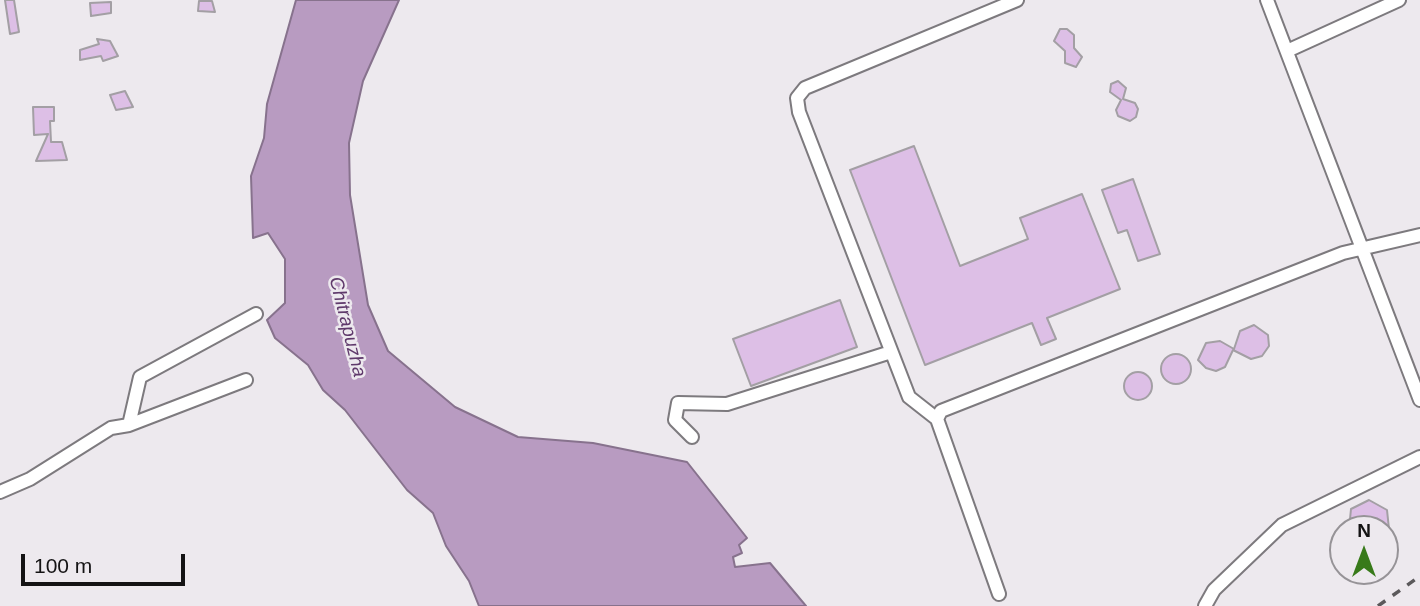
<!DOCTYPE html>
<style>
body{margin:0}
#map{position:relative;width:1420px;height:606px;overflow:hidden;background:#ede9ee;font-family:Helvetica,sans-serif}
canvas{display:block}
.north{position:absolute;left:1329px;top:515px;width:70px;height:70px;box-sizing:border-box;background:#ede9ee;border:2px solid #969397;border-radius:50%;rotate:0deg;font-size:19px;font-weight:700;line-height:28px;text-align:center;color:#141314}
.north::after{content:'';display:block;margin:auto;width:24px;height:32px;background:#387a1a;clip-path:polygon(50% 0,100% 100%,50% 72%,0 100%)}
.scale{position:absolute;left:21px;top:554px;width:164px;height:32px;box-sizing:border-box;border:4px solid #141314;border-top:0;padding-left:9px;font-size:21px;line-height:24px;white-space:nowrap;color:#141314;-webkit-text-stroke:5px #ede9ee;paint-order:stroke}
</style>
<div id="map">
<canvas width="1420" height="606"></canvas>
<div class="north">N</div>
<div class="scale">100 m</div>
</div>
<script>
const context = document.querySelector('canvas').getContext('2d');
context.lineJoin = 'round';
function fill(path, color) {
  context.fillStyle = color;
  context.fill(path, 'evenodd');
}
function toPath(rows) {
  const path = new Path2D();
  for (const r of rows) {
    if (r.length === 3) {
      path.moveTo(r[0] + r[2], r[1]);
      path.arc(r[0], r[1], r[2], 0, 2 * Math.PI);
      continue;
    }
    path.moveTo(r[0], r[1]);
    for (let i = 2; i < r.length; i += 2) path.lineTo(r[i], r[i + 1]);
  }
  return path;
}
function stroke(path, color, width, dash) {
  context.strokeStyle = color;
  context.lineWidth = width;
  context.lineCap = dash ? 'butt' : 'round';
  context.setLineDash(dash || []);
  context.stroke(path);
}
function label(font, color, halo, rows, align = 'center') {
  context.font = font + ' Helvetica,sans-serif';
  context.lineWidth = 5;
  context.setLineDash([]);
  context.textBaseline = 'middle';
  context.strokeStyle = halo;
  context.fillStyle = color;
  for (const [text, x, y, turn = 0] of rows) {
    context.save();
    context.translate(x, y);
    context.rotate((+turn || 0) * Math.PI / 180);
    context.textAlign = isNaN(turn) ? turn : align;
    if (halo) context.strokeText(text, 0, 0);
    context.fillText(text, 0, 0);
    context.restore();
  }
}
const water = toPath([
 [296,0,399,0,363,81,349,143,350,195,368,305,388,351,455,407,518,437,593,443,687,462,747,538,739,545,742,553,733,557,735,567,770,563,806,606,479,606,469,581,446,546,433,513,407,490,345,410,323,390,308,365,275,338,267,320,285,303,285,259,268,233,253,238,251,176,264,138,267,104,296,0]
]);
fill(water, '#b89bc1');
stroke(water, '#87728d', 2);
const building = toPath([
 [5,0,14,0,19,32,10,34,5,0],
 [199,1,212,1,215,12,198,11,199,1],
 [111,2,111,13,91,16,90,3,111,2],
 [1060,29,1067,29,1074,35,1074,48,1082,57,1076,67,1065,63,1065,51,1054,41,1060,29],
 [97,39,110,41,118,56,103,61,101,56,80,60,80,50,99,44,97,39],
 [1118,81,1126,88,1123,99,1135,103,1138,109,1136,117,1130,121,1118,116,1116,110,1121,100,1110,92,1111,84,1118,81],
 [125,91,133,107,116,110,110,95,125,91],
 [33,107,54,107,54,121,50,121,51,142,62,142,67,160,36,161,48,134,34,135,33,107],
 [914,146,960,266,1028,239,1020,218,1082,194,1120,289,1047,318,1056,339,1041,345,1032,323,925,365,850,170,914,146],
 [1133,179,1160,254,1138,261,1127,230,1118,233,1102,190,1133,179],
 [840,300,857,347,751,386,733,339,840,300],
 [1254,325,1268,335,1269,346,1262,356,1251,359,1233,350,1225,367,1216,371,1206,368,1198,360,1206,343,1220,341,1234,349,1240,331,1254,325],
 [1176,369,15],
 [1138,386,14],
 [1369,500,1387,510,1389,529,1349,529,1351,509,1369,500]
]);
fill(building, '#ddbfe6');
stroke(building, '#a39fa4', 2);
const street = toPath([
 [1267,0,1420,400],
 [1287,51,1399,0],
 [937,419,941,411,1343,253,1420,235],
 [129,425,246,380],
 [692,437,675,420,678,403,727,404,891,352],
 [0,492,30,479,111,428,129,425,140,377,256,314],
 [999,594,937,419,909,397,799,112,797,98,805,88,1017,0],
 [1205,606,1214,590,1282,525,1420,457]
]);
stroke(street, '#7d7a7e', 16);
stroke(street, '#fff', 12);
stroke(toPath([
 [1378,606,1420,576]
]), '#5b595b', 3.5, [9, 9]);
label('italic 19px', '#5f396b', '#ede9ee', [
 ["Chitrapuzha",347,327,76]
]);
</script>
